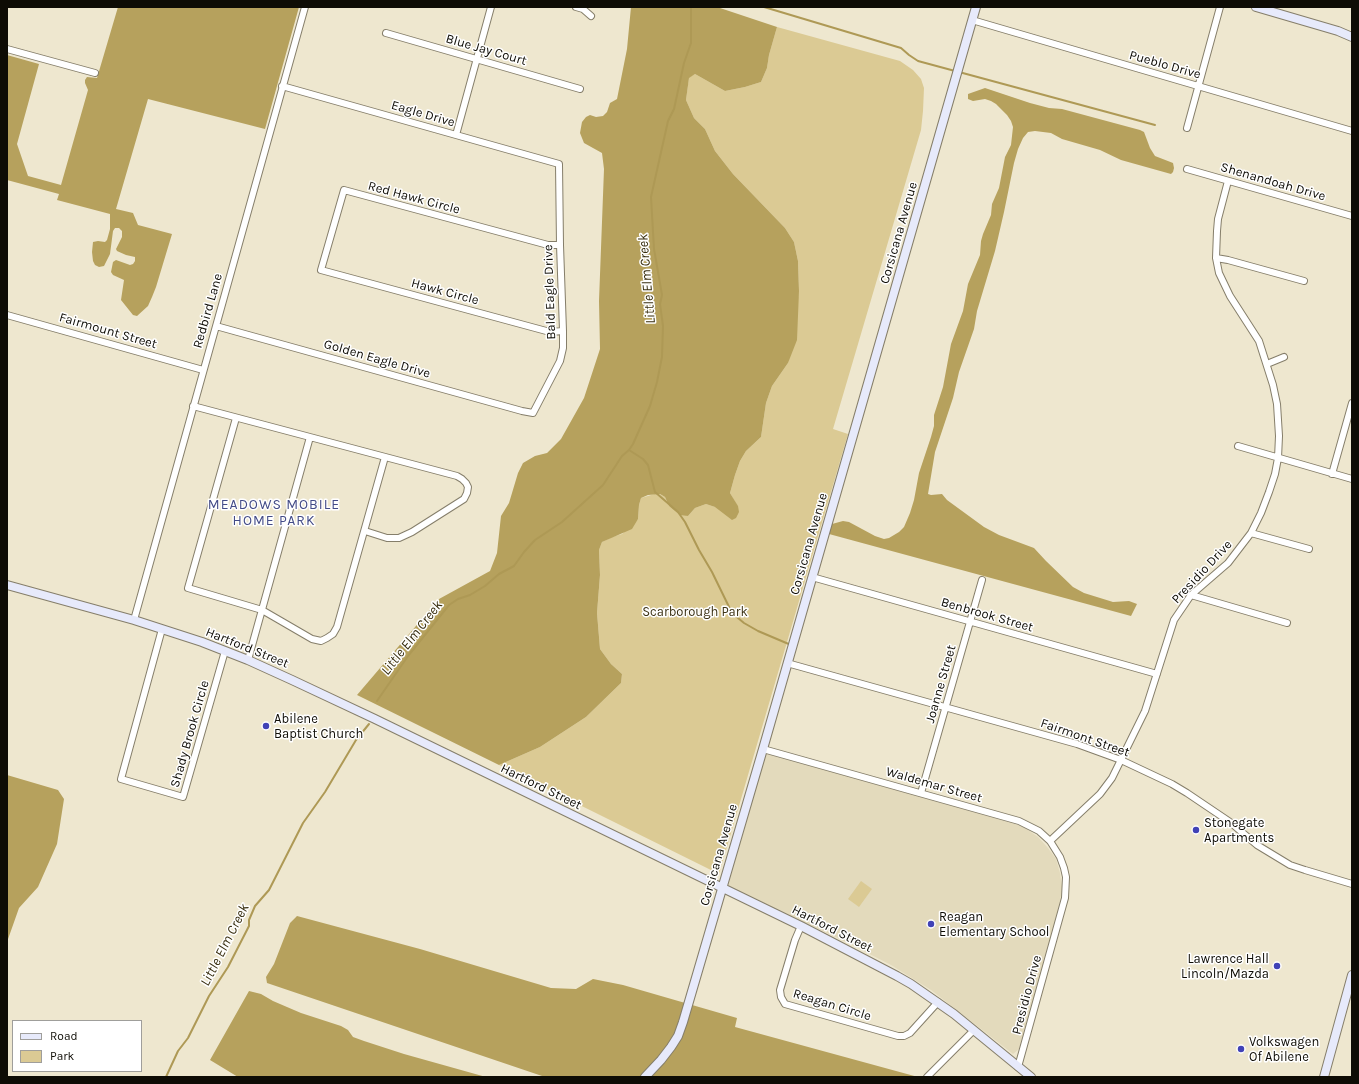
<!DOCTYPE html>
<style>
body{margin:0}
#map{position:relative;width:1359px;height:1084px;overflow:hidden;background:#eee7cf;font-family:Karla,sans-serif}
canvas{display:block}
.frame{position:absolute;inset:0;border:8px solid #0e0c05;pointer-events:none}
.legend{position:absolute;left:12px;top:1020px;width:130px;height:52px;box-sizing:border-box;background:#fff;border:1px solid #9f9e9b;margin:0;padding:5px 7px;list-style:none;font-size:12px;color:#0e0c05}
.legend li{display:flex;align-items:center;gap:8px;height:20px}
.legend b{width:20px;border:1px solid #9f9e9b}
</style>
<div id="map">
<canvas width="1359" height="1084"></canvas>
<div class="frame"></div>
<ul class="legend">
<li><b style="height:5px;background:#e7eafb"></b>Road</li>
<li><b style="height:11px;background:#dbca94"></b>Park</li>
</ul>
</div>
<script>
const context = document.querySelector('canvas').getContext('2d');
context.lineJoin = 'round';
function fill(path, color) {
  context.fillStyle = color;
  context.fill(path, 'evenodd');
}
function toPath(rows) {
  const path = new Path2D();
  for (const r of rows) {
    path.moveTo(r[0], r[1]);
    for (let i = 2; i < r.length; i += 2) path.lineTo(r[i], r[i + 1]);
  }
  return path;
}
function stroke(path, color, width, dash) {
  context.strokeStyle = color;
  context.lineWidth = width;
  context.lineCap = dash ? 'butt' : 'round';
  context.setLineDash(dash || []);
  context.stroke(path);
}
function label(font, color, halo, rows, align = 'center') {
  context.font = font + ' Karla,sans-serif';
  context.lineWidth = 3;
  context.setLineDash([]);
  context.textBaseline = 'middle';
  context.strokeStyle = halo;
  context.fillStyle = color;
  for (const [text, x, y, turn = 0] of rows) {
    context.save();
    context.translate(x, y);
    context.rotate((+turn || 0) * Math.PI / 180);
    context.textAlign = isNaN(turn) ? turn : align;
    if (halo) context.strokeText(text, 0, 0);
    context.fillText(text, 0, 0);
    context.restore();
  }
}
fill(toPath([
 [766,753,1015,824,1025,828,1038,837,1048,848,1056,859,1060,873,1062,887,1060,903,1019,1049,1013,1054,931,990,891,965,852,945,728,886]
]), '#e3dabc');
fill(toPath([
 [777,27,900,61,913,70,921,79,924,88,923,111,921,130,833,429,848,434,719,874,499,765,540,747,586,717,621,683,622,674,611,664,600,649,597,613,600,575,599,550,602,542,612,537,622,534,638,519,639,505,641,498,658,493,665,497,669,506,688,516,695,508,706,504,715,507,738,507,730,493,735,475,740,461,746,451,761,437,766,403,772,386,788,363,799,291,798,261,794,242,785,228,733,174,715,151,705,129,694,118,686,100,689,77,695,74,725,91,745,87,761,82,767,68,769,55],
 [861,881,872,889,859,907,848,899]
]), '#dbca94');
fill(toPath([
 [118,7,299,7,265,129,148,99,116,209,133,213,138,225,172,234,156,287,152,297,148,306,137,316,133,315,121,300,124,280,113,275,111,272,113,262,116,260,130,265,133,264,135,261,135,257,126,255,117,251,116,249,122,237,122,231,119,228,115,228,113,231,110,254,104,266,99,267,95,265,93,261,92,252,93,242,98,241,105,242,107,240,110,229,110,214,57,200,59,194,7,180,7,55,39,64,17,144,28,176,61,185,88,90,85,83,85,80,87,77,97,78],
 [631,7,717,7,777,27,769,55,767,68,761,82,745,87,725,91,695,74,689,78,686,100,694,118,705,129,715,151,733,174,785,228,794,242,798,261,799,291,797,340,788,363,772,386,766,403,761,437,746,451,740,461,735,475,730,493,738,506,739,512,736,518,732,520,715,507,706,504,695,508,688,516,680,515,669,506,665,497,660,494,648,495,641,498,639,505,638,519,632,529,602,542,599,550,600,575,597,613,600,649,611,664,622,674,621,683,586,717,540,747,499,765,357,695,439,599,490,571,497,553,501,516,509,503,518,473,523,463,535,456,547,453,561,439,584,398,600,349,599,301,604,169,602,153,584,143,580,133,582,122,586,117,590,115,596,117,603,116,607,112,610,103,617,99,627,49],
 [985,88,1030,103,1049,108,1062,109,1140,130,1144,132,1150,148,1155,156,1173,163,1174,168,1173,172,1171,174,1121,160,1100,150,1062,139,1051,133,1035,131,1028,132,1023,138,1018,149,1014,163,1004,212,995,251,977,311,974,329,959,372,953,398,935,452,928,494,931,495,942,494,947,500,984,527,999,535,1034,548,1046,561,1073,587,1084,593,1113,602,1129,601,1137,604,1131,616,829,534,832,524,843,521,849,522,875,536,884,539,889,538,899,532,904,527,910,513,914,500,919,473,931,437,934,426,934,415,943,387,951,344,963,311,968,284,980,255,981,241,983,234,991,215,992,204,999,188,1005,157,1011,145,1013,127,1011,121,1007,115,996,104,991,101,985,99,973,101,968,99,968,94],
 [7,775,58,790,64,799,57,844,38,887,19,908,7,942],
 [297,916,420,949,551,988,576,989,593,979,623,985,737,1018,735,1027,918,1077,545,1077,267,983,266,977,274,964,290,923],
 [249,991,261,994,273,1001,301,1013,341,1026,348,1030,353,1037,364,1041,404,1054,486,1077,238,1077,210,1060]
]), '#b6a15d');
stroke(toPath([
 [764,7,901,48,909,55,918,61,955,71],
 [959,72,1155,125],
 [629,450,643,459,648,465,655,492,678,512,685,522,699,550,712,572,732,613,744,623,758,631,791,645],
 [377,701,408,656,449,605,458,599,470,595,485,586,499,574,514,566,524,552,535,540,562,522,603,485,622,456,629,450,633,444,650,406,657,382,662,357,663,326,660,304,662,295,654,249,651,197,668,121,674,109,684,63,691,43,691,7],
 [166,1077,178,1051,188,1038,209,996,228,967,249,926,249,920,255,906,269,890,303,823,325,792,356,740,369,724]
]), '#ae9955', 2);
const street = toPath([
 [576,7,583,9,591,16],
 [972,20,1352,131],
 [386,33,580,89],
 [7,49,95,73],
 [1187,128,1220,7],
 [456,135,491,7],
 [1187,169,1352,216],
 [560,245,548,245,344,190,321,270,550,332,563,331],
 [1216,258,1228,260,1304,281],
 [7,315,203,370],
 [216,326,522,411,533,413,560,361,563,348,563,331,560,245,559,164,282,86],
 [1267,364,1284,357],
 [193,406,457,476,462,479,466,483,468,487,467,493,464,499,412,532,399,538,387,538,365,531],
 [236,418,188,588,262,610,312,639,321,641,327,638,333,634,337,627,385,457],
 [1238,446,1352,479],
 [1332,474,1352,403],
 [1251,533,1309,549],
 [812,577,1157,674],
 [1191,595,1287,623],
 [134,620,305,7],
 [162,629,121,779,183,797,225,651],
 [248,660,310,437],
 [787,663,1077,744,1121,760,1172,784,1187,793,1230,822,1257,845,1290,865,1305,870,1352,884],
 [763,749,1019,821,1039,831,1050,841,1060,857,1064,868,1066,877,1065,898,1018,1067],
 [921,793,982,580],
 [1050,841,1100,794,1112,778,1145,711,1174,620,1191,595,1228,563,1251,533,1261,513,1269,492,1275,474,1278,458,1279,436,1277,404,1273,385,1259,341,1230,296,1219,273,1216,258,1217,231,1218,219,1228,181],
 [801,926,795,940,780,990,781,997,785,1004,898,1036,904,1036,910,1033,938,1002],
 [927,1077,974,1030]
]);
const secondary = toPath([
 [1256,7,1338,31,1352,37],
 [7,585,134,620,202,642,248,660,292,680,375,719,801,926,897,976,911,984,954,1014,1031,1077],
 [645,1077,661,1060,671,1047,678,1036,683,1022,763,749,976,7],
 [1324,1077,1352,975]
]);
stroke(street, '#857e6a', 8);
stroke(secondary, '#857e6a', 10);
stroke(street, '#fff', 6);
stroke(secondary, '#e7eafb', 8);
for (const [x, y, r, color] of [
 [266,726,4,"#4042b6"],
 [1196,830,4,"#4042b6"],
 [931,924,4,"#4042b6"],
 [1277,966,4,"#4042b6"],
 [1241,1049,4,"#4042b6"]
]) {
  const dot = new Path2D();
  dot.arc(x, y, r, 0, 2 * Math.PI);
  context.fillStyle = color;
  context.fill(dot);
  stroke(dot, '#fff', 1.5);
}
label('13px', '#0e0c05', '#fff', [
 ["Blue Jay Court",486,50,16],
 ["Pueblo Drive",1165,65,16],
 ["Eagle Drive",423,114,16],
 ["Shenandoah Drive",1273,182,16],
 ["Red Hawk Circle",414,198,15],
 ["Corsicana Avenue",899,233,-74],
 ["Hawk Circle",445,292,15],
 ["Bald Eagle Drive",550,292,-92],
 ["Redbird Lane",208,311,-74],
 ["Fairmount Street",108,331,16],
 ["Golden Eagle Drive",377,359,16],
 ["Corsicana Avenue",809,544,-74],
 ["Presidio Drive",1202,572,-47],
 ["Benbrook Street",987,615,16],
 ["Hartford Street",247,648,22],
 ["Joanne Street",941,684,-74],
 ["Shady Brook Circle",190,734,-74],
 ["Fairmont Street",1085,738,19],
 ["Waldemar Street",934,785,16],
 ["Hartford Street",541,787,26],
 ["Corsicana Avenue",719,855,-74],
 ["Hartford Street",832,929,27],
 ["Presidio Drive",1027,995,-75],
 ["Reagan Circle",832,1005,17]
]);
label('13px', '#3c3214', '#fff', [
 ["Scarborough Park",695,612]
]);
label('13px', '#0e0c05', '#fff', [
 ["Abilene",274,719],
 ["Baptist Church",274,734],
 ["Stonegate",1204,823],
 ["Apartments",1204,838],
 ["Reagan",939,917],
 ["Elementary School",939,932],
 ["Lawrence Hall",1269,959,"right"],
 ["Lincoln/Mazda",1269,974,"right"],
 ["Volkswagen",1249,1042],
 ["Of Abilene",1249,1057]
], 'left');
label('italic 14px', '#372d0e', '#fff', [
 ["Little Elm Creek",647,279,-95],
 ["Little Elm Creek",412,638,-52],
 ["Little Elm Creek",225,945,-63]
]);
context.letterSpacing = '1px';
label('14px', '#434b87', '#fff', [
 ["MEADOWS MOBILE",274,505],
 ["HOME PARK",274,521]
]);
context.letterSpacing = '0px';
</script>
